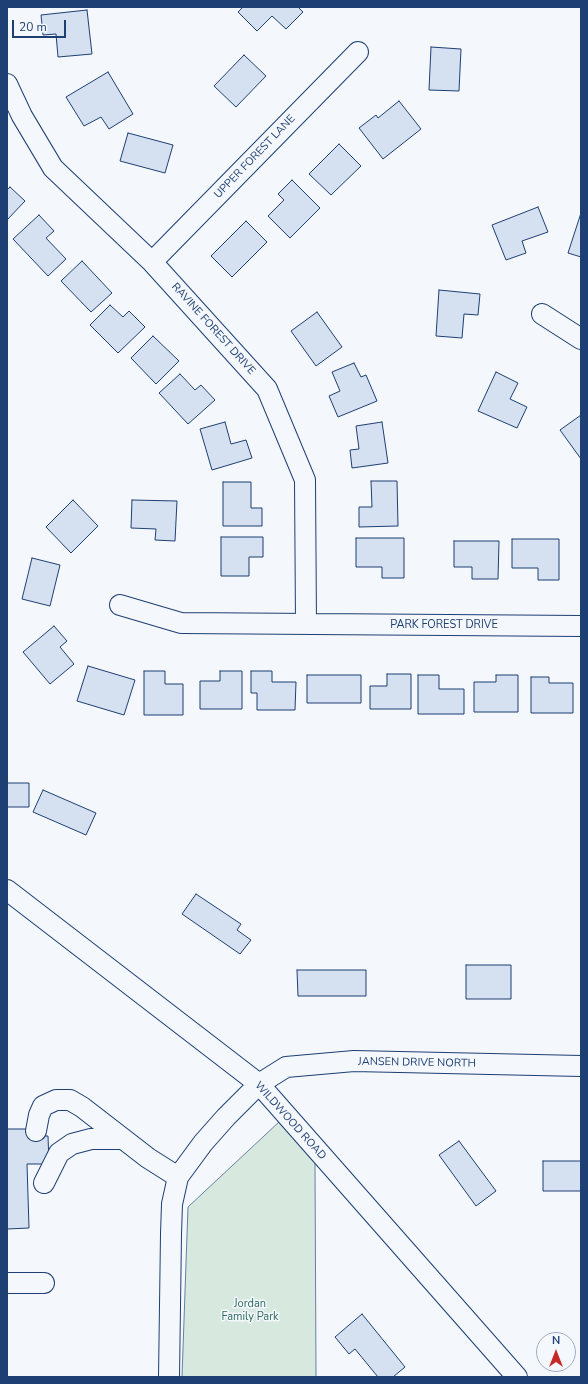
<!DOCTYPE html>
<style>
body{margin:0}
#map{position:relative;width:588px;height:1384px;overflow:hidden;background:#f4f7fb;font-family:"Nunito Sans",sans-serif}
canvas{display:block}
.frame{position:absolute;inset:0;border:8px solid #1d3f73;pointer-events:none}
.north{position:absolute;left:536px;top:1332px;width:40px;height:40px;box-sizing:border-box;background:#f4f7fb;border:1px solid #9eadc5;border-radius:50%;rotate:0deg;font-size:11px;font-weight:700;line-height:16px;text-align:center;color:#1d3f73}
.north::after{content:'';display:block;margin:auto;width:14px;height:18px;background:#c62828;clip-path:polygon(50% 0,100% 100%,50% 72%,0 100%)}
.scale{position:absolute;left:12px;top:20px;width:54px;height:18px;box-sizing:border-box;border:2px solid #1d3f73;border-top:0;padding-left:5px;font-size:12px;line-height:14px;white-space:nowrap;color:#1d3f73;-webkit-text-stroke:3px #f4f7fb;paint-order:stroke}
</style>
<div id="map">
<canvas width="588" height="1384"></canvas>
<div class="frame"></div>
<div class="north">N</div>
<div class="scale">20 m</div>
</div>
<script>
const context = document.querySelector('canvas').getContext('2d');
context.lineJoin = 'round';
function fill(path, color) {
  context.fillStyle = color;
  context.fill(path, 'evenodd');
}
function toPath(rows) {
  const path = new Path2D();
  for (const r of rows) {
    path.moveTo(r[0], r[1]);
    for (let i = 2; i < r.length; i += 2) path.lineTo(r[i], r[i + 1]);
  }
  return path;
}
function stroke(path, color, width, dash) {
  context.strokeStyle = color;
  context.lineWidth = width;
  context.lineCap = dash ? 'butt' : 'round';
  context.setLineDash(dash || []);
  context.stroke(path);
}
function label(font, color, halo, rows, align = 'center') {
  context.font = font + ' "Nunito Sans",sans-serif';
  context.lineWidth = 3;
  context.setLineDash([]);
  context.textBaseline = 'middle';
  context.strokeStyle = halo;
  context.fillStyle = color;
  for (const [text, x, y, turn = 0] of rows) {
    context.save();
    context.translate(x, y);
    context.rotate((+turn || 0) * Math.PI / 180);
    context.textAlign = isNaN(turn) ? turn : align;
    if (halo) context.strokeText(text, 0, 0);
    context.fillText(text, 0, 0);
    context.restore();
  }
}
const green = toPath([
 [279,1122,315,1163,316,1377,182,1377,188,1207,279,1122]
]);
fill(green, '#d7e8df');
stroke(green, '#687fa3', 1);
const building = toPath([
 [243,7,298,7,303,12,286,29,272,16,257,31,238,12,243,7],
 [87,10,92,54,58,57,56,34,43,35,41,15,87,10],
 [431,47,461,49,459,91,429,90,431,47],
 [244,55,266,76,236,107,214,86,244,55],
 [108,72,133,114,109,129,101,117,84,126,66,97,108,72],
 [399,101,421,129,383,159,359,128,376,115,378,118,399,101],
 [128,133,173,145,165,173,120,161,128,133],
 [339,144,361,166,331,195,309,174,339,144],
 [292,180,320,208,290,238,268,216,284,200,278,194,292,180],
 [10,187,25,201,7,220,7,190,10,187],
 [538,207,548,232,522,241,526,253,506,260,492,225,538,207],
 [581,213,581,257,568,253,581,213],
 [39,215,54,231,46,238,66,259,48,276,13,239,39,215],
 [246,221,267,242,232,277,211,256,246,221],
 [82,261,112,293,91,312,61,281,82,261],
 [439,290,480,294,478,315,464,314,462,338,436,336,439,290],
 [110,305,123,317,129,311,145,327,118,353,90,325,110,305],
 [317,312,342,347,316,366,291,331,317,312],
 [153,336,179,361,156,384,131,358,153,336],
 [354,363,361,377,366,375,377,401,338,417,329,396,340,391,332,372,354,363],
 [496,372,518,383,510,399,527,407,517,428,478,411,496,372],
 [180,374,195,390,201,385,215,400,188,424,159,393,180,374],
 [581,415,581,459,560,430,581,415],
 [225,422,231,444,246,440,252,458,212,470,200,429,225,422],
 [382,422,388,463,352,468,350,450,359,449,356,426,382,422],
 [371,481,397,481,398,526,359,527,359,507,372,507,371,481],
 [223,482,251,482,251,508,262,508,262,526,223,526,223,482],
 [73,500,98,526,71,553,46,527,73,500],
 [132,500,177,501,175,541,155,540,156,529,131,528,132,500],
 [221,537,263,537,263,557,249,557,249,576,221,576,221,537],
 [356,538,404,538,404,578,382,578,382,567,356,567,356,538],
 [512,539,559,539,559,580,538,580,538,568,512,568,512,539],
 [454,541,499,541,498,579,472,579,472,567,454,567,454,541],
 [32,558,60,565,50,606,22,599,32,558],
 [54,626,67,641,60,647,74,664,50,684,23,652,54,626],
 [88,666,135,680,124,715,77,701,88,666],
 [144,671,165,671,165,684,183,684,183,715,144,715,144,671],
 [220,671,242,671,242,709,200,709,200,681,220,681,220,671],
 [251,671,272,671,272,682,296,682,295,710,257,710,257,693,251,693,251,671],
 [387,674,411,674,411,709,370,709,370,686,387,686,387,674],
 [307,675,361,675,361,703,307,703,307,675],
 [418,675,439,675,439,689,464,689,464,714,418,714,418,675],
 [496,675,518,675,518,712,474,712,474,682,496,682,496,675],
 [531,677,549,677,549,683,573,683,573,713,531,713,531,677],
 [7,783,29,783,29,807,7,807,7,783],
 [43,790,96,813,86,835,33,812,43,790],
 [196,894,241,924,237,930,251,940,240,954,182,914,196,894],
 [466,965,511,965,511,999,466,999,466,965],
 [297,970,366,970,366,996,298,996,297,970],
 [7,1129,29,1129,29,1136,48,1136,49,1164,27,1164,29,1228,7,1229,7,1129],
 [459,1141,496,1191,476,1206,439,1155,459,1141],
 [543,1161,581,1161,581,1191,543,1191,543,1161],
 [362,1314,405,1367,393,1377,378,1377,355,1349,349,1354,335,1337,362,1314]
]);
fill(building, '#d5e0f0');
stroke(building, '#1d3f73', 1);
const minor = toPath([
 [7,84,22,116,53,168,152,262,267,389,305,480,306,624],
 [152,262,358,52],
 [542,314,581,339],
 [120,605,181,623,581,626],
 [7,890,259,1084,517,1377],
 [36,1131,39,1115,43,1106,56,1100,70,1100,82,1107,148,1158,178,1177],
 [44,1183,59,1153,72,1144,91,1139,122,1139],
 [7,1283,44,1283],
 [169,1377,171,1234,172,1204,178,1177,203,1143,226,1117,259,1084,286,1067,354,1061,581,1066]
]);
stroke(minor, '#1d3f73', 22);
stroke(minor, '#f4f7fb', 20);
label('11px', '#1d3f73', '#f4f7fb', [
 ["UPPER FOREST LANE",255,157,-46],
 ["RAVINE FOREST DRIVE",213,329,48],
 ["PARK FOREST DRIVE",444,625],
 ["JANSEN DRIVE NORTH",417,1063,1],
 ["WILDWOOD ROAD",290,1121,48]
]);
label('11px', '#2c6c60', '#f4f7fb', [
 ["Jordan",250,1304],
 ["Family Park",250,1317]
]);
</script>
